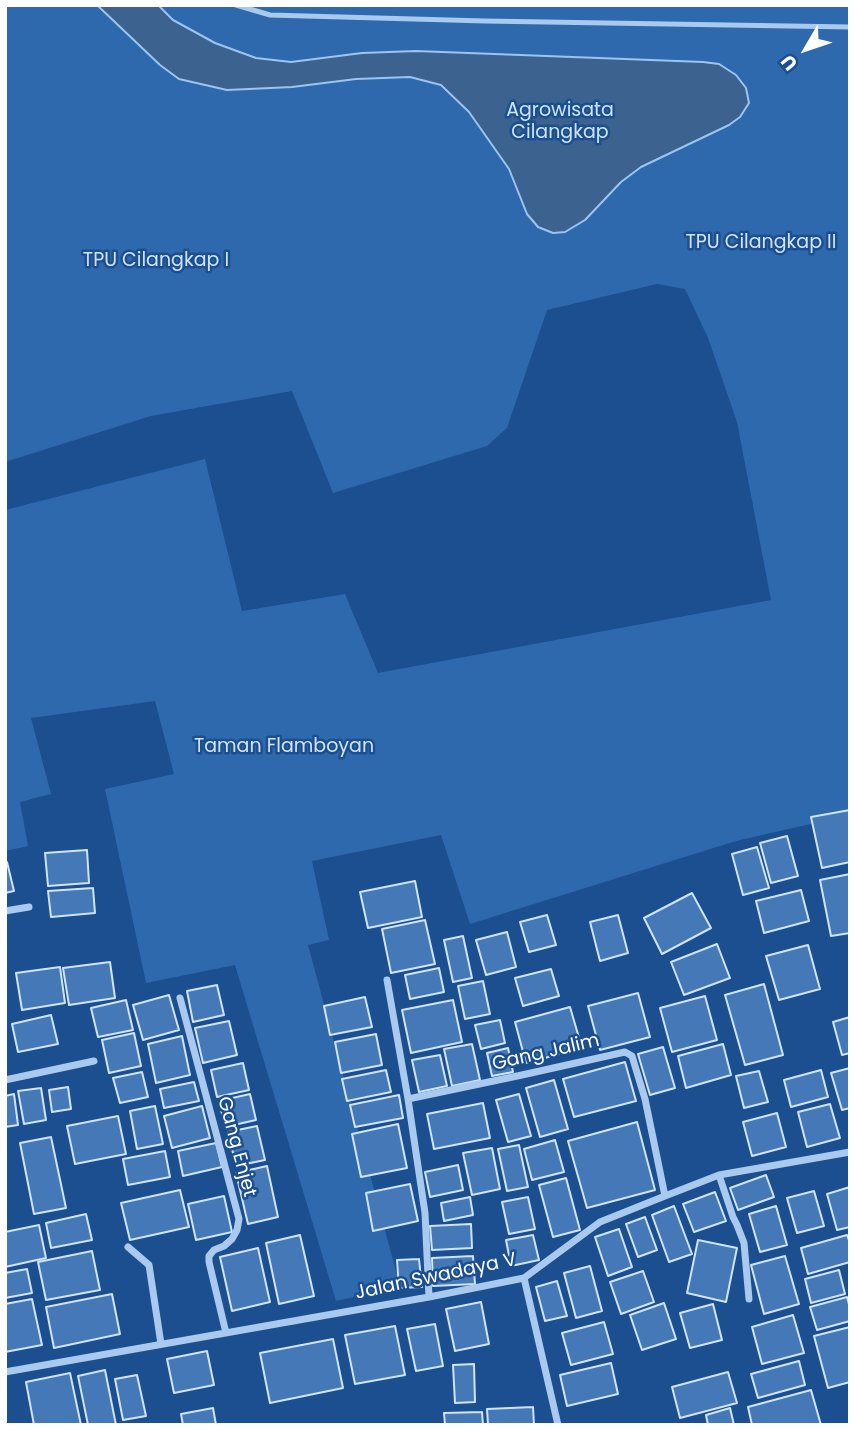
<!DOCTYPE html>
<style>
body{margin:0}
#map{position:relative;width:855px;height:1430px;overflow:hidden;background:#1b4f8f;font-family:Poppins,sans-serif}
canvas{display:block}
.frame{position:absolute;inset:0;border:7px solid #fff;pointer-events:none}
.north{position:absolute;left:771px;top:14px;width:70px;height:70px;-webkit-text-stroke:5px #1b4f8f;paint-order:stroke;rotate:231deg;font-size:19px;font-weight:700;line-height:28px;text-align:center;color:#fff}
.north::after{content:'';display:block;margin:auto;width:24px;height:32px;background:#fff;clip-path:polygon(50% 0,100% 100%,50% 72%,0 100%)}
</style>
<div id="map">
<canvas width="855" height="1430"></canvas>
<div class="frame"></div>
<div class="north">U</div>
</div>
<script>
const context = document.querySelector('canvas').getContext('2d');
context.lineJoin = 'round';
function fill(path, color) {
  context.fillStyle = color;
  context.fill(path, 'evenodd');
}
function toPath(rows) {
  const path = new Path2D();
  for (const r of rows) {
    path.moveTo(r[0], r[1]);
    for (let i = 2; i < r.length; i += 2) path.lineTo(r[i], r[i + 1]);
  }
  return path;
}
function stroke(path, color, width, dash) {
  context.strokeStyle = color;
  context.lineWidth = width;
  context.lineCap = dash ? 'butt' : 'round';
  context.setLineDash(dash || []);
  context.stroke(path);
}
function label(font, color, halo, rows, align = 'center') {
  context.font = font + ' Poppins,sans-serif';
  context.lineWidth = 5;
  context.setLineDash([]);
  context.textBaseline = 'middle';
  context.strokeStyle = halo;
  context.fillStyle = color;
  for (const [text, x, y, turn = 0] of rows) {
    context.save();
    context.translate(x, y);
    context.rotate((+turn || 0) * Math.PI / 180);
    context.textAlign = isNaN(turn) ? turn : align;
    if (halo) context.strokeText(text, 0, 0);
    context.fillText(text, 0, 0);
    context.restore();
  }
}
fill(toPath([
 [5,5,850,5,850,815,736,841,470,924,441,835,312,861,329,940,308,945,400,1286,336,1301,235,965,146,983,105,789,174,774,155,701,31,718,51,794,20,802,28,846,5,851,5,510,205,459,242,611,345,594,378,673,771,600,737,422,708,338,685,289,657,284,547,310,507,428,487,446,333,493,292,391,151,416,5,462]
]), '#2e69ad');
const water = toPath([
 [97,5,158,5,173,20,215,43,256,58,291,62,362,53,416,51,703,62,719,64,736,75,746,88,749,103,740,117,729,125,641,167,621,182,585,220,565,232,553,233,538,227,527,214,509,169,469,112,441,85,410,77,356,79,292,87,227,90,179,79,160,65,97,5]
]);
fill(water, '#3c6290');
stroke(water, '#9cc4f0', 2);
const building = toPath([
 [850,810,850,862,822,868,811,817,850,810],
 [787,836,798,876,771,883,760,843,787,836],
 [757,847,769,888,743,895,732,854,757,847],
 [87,850,89,883,48,886,45,853,87,850],
 [5,862,7,862,14,891,5,893,5,862],
 [850,874,850,933,831,936,820,880,850,874],
 [415,881,422,917,368,928,360,892,415,881],
 [93,888,95,913,51,917,48,891,93,888],
 [801,890,809,921,764,933,756,901,801,890],
 [692,893,711,928,662,954,644,918,692,893],
 [547,915,556,945,529,952,520,922,547,915],
 [618,915,628,953,600,961,590,922,618,915],
 [425,920,435,964,391,973,382,929,425,920],
 [507,932,516,967,486,975,476,940,507,932],
 [463,936,472,978,453,982,444,940,463,936],
 [717,944,730,978,684,995,671,962,717,944],
 [808,945,820,989,779,1000,766,956,808,945],
 [110,962,115,998,69,1005,63,968,110,962],
 [60,967,65,1003,22,1010,16,973,60,967],
 [439,968,444,992,410,999,405,975,439,968],
 [551,969,559,996,523,1006,515,978,551,969],
 [483,981,490,1014,465,1019,458,986,483,981],
 [764,984,783,1055,745,1065,725,995,764,984],
 [217,985,224,1015,193,1022,187,991,217,985],
 [638,993,650,1037,600,1050,588,1006,638,993],
 [169,995,179,1030,143,1040,133,1005,169,995],
 [705,996,717,1040,672,1052,660,1008,705,996],
 [365,997,372,1027,330,1035,324,1006,365,997],
 [126,1000,133,1030,98,1037,91,1008,126,1000],
 [453,1000,462,1042,411,1053,402,1010,453,1000],
 [570,1007,582,1048,526,1063,515,1022,570,1007],
 [51,1015,58,1044,18,1052,12,1024,51,1015],
 [850,1017,850,1053,842,1055,833,1022,850,1017],
 [500,1020,505,1043,481,1049,475,1025,500,1020],
 [229,1021,237,1055,203,1063,195,1028,229,1021],
 [134,1033,141,1066,109,1073,102,1040,134,1033],
 [376,1034,382,1065,341,1073,335,1042,376,1034],
 [182,1036,190,1075,156,1083,148,1044,182,1036],
 [472,1044,480,1080,452,1086,444,1049,472,1044],
 [723,1044,731,1075,686,1088,678,1056,723,1044],
 [663,1047,675,1088,650,1095,638,1054,663,1047],
 [508,1048,513,1072,492,1076,487,1053,508,1048],
 [440,1055,447,1086,419,1092,412,1060,440,1055],
 [625,1062,636,1101,574,1117,563,1079,625,1062],
 [243,1063,249,1090,217,1097,211,1070,243,1063],
 [850,1068,850,1108,842,1110,831,1073,850,1068],
 [386,1070,391,1092,347,1101,342,1079,386,1070],
 [821,1070,828,1097,791,1107,784,1080,821,1070],
 [759,1071,768,1102,744,1108,736,1076,759,1071],
 [142,1072,148,1097,120,1103,113,1078,142,1072],
 [554,1080,568,1129,540,1137,526,1088,554,1080],
 [194,1082,199,1101,164,1108,160,1089,194,1082],
 [68,1087,71,1109,52,1112,49,1090,68,1087],
 [41,1088,46,1120,24,1124,18,1091,41,1088],
 [14,1094,18,1125,5,1127,5,1096,14,1094],
 [250,1094,256,1120,225,1127,219,1101,250,1094],
 [519,1094,531,1136,508,1142,496,1100,519,1094],
 [399,1095,403,1118,355,1127,350,1105,399,1095],
 [483,1103,490,1138,434,1149,427,1114,483,1103],
 [830,1104,840,1138,807,1147,798,1112,830,1104],
 [155,1106,163,1144,137,1149,130,1111,155,1106],
 [202,1106,210,1138,172,1148,164,1116,202,1106],
 [777,1113,786,1147,752,1156,743,1122,777,1113],
 [118,1116,126,1154,75,1164,67,1126,118,1116],
 [637,1122,655,1190,587,1208,568,1141,637,1122],
 [398,1124,407,1168,361,1177,352,1134,398,1124],
 [257,1126,265,1160,236,1166,228,1132,257,1126],
 [51,1137,66,1208,34,1214,20,1143,51,1137],
 [555,1140,564,1172,532,1180,524,1149,555,1140],
 [216,1143,222,1167,183,1176,178,1151,216,1143],
 [519,1145,528,1187,507,1191,498,1149,519,1145],
 [492,1148,500,1189,472,1195,463,1153,492,1148],
 [165,1151,170,1177,128,1185,123,1159,165,1151],
 [458,1165,463,1190,430,1197,425,1172,458,1165],
 [267,1166,278,1217,248,1224,236,1173,267,1166],
 [766,1175,774,1197,738,1210,730,1188,766,1175],
 [566,1178,580,1230,553,1237,539,1185,566,1178],
 [410,1184,418,1221,373,1231,366,1193,410,1184],
 [850,1187,850,1227,837,1230,827,1194,850,1187],
 [180,1190,189,1227,130,1240,121,1203,180,1190],
 [814,1191,824,1226,797,1233,787,1198,814,1191],
 [715,1192,726,1221,694,1232,683,1204,715,1192],
 [224,1196,232,1232,196,1240,188,1204,224,1196],
 [470,1197,473,1215,444,1221,441,1203,470,1197],
 [528,1197,535,1229,509,1234,502,1202,528,1197],
 [674,1206,692,1254,669,1262,652,1215,674,1206],
 [776,1206,787,1245,760,1252,749,1214,776,1206],
 [86,1214,92,1240,51,1248,46,1223,86,1214],
 [645,1217,657,1250,638,1257,626,1224,645,1217],
 [471,1224,472,1248,432,1250,430,1226,471,1224],
 [39,1225,46,1258,5,1267,5,1232,39,1225],
 [619,1229,632,1267,608,1276,595,1237,619,1229],
 [300,1235,314,1296,279,1304,266,1243,300,1235],
 [533,1235,539,1260,511,1266,506,1240,533,1235],
 [847,1235,850,1243,850,1262,808,1274,801,1248,847,1235],
 [698,1240,737,1248,726,1302,687,1293,698,1240],
 [258,1248,270,1302,232,1311,220,1257,258,1248],
 [92,1251,100,1290,46,1300,38,1262,92,1251],
 [473,1256,475,1284,433,1286,432,1258,473,1256],
 [785,1256,799,1304,764,1314,751,1265,785,1256],
 [419,1259,422,1287,399,1288,397,1260,419,1259],
 [590,1266,602,1311,576,1318,564,1273,590,1266],
 [27,1269,32,1293,5,1298,5,1273,27,1269],
 [839,1270,845,1294,811,1303,805,1279,839,1270],
 [643,1271,654,1302,621,1314,610,1282,643,1271],
 [557,1281,567,1316,545,1321,536,1287,557,1281],
 [112,1294,120,1334,54,1348,46,1307,112,1294],
 [847,1297,850,1308,850,1321,817,1330,810,1307,847,1297],
 [32,1299,42,1345,5,1352,5,1304,32,1299],
 [481,1302,489,1344,455,1351,446,1309,481,1302],
 [664,1303,676,1339,642,1350,630,1315,664,1303],
 [713,1304,722,1340,690,1348,680,1313,713,1304],
 [793,1315,804,1353,762,1364,752,1327,793,1315],
 [604,1322,613,1354,571,1365,562,1333,604,1322],
 [435,1324,443,1366,416,1371,407,1329,435,1324],
 [395,1326,405,1375,355,1384,345,1335,395,1326],
 [850,1327,850,1382,828,1388,814,1336,850,1327],
 [333,1339,343,1388,270,1403,260,1353,333,1339],
 [207,1351,214,1385,174,1393,167,1359,207,1351],
 [799,1361,805,1385,758,1398,751,1374,799,1361],
 [611,1363,618,1394,567,1406,560,1375,611,1363],
 [474,1364,475,1402,455,1403,453,1365,474,1364],
 [105,1370,116,1425,88,1425,78,1376,105,1370],
 [728,1372,737,1403,680,1418,672,1387,728,1372],
 [70,1373,81,1425,34,1425,26,1382,70,1373],
 [137,1375,146,1416,123,1420,115,1379,137,1375],
 [811,1390,821,1425,752,1425,748,1407,811,1390],
 [533,1407,534,1425,488,1425,487,1409,533,1407],
 [213,1408,216,1425,183,1425,181,1414,213,1408],
 [730,1408,734,1425,708,1425,706,1415,730,1408],
 [482,1412,483,1425,445,1425,444,1413,482,1412]
]);
fill(building, '#4478b7');
stroke(building, '#cfe3fa', 2);
stroke(toPath([
 [236,5,270,15,485,21,850,27]
]), '#a9c9ee', 5);
stroke(toPath([
 [5,911,29,907],
 [387,980,408,1099,425,1213,429,1297],
 [180,998,239,1219,237,1230,232,1239,224,1246,214,1250,209,1256,209,1262,226,1333],
 [5,1080,94,1061],
 [408,1099,522,1075,625,1052,632,1056,645,1099,665,1196],
 [719,1175,733,1217,737,1225,744,1243,749,1299],
 [128,1247,149,1265,161,1344],
 [524,1278,558,1425],
 [5,1372,429,1297,524,1278,600,1222,665,1196,719,1175,850,1152]
]), '#a9c9ee', 7);
label('19px', '#cfe3fa', '#1b4f8f', [
 ["Agrowisata",560,111],
 ["Cilangkap",560,133],
 ["TPU Cilangkap II",761,243],
 ["TPU Cilangkap I",156,261],
 ["Taman Flamboyan",284,747]
]);
label('19px', '#fff', '#1b4f8f', [
 ["Gang Jalim",546,1053,-13],
 ["Gang Enjet",236,1147,75],
 ["Jalan Swadaya V",436,1277,-12]
]);
</script>
